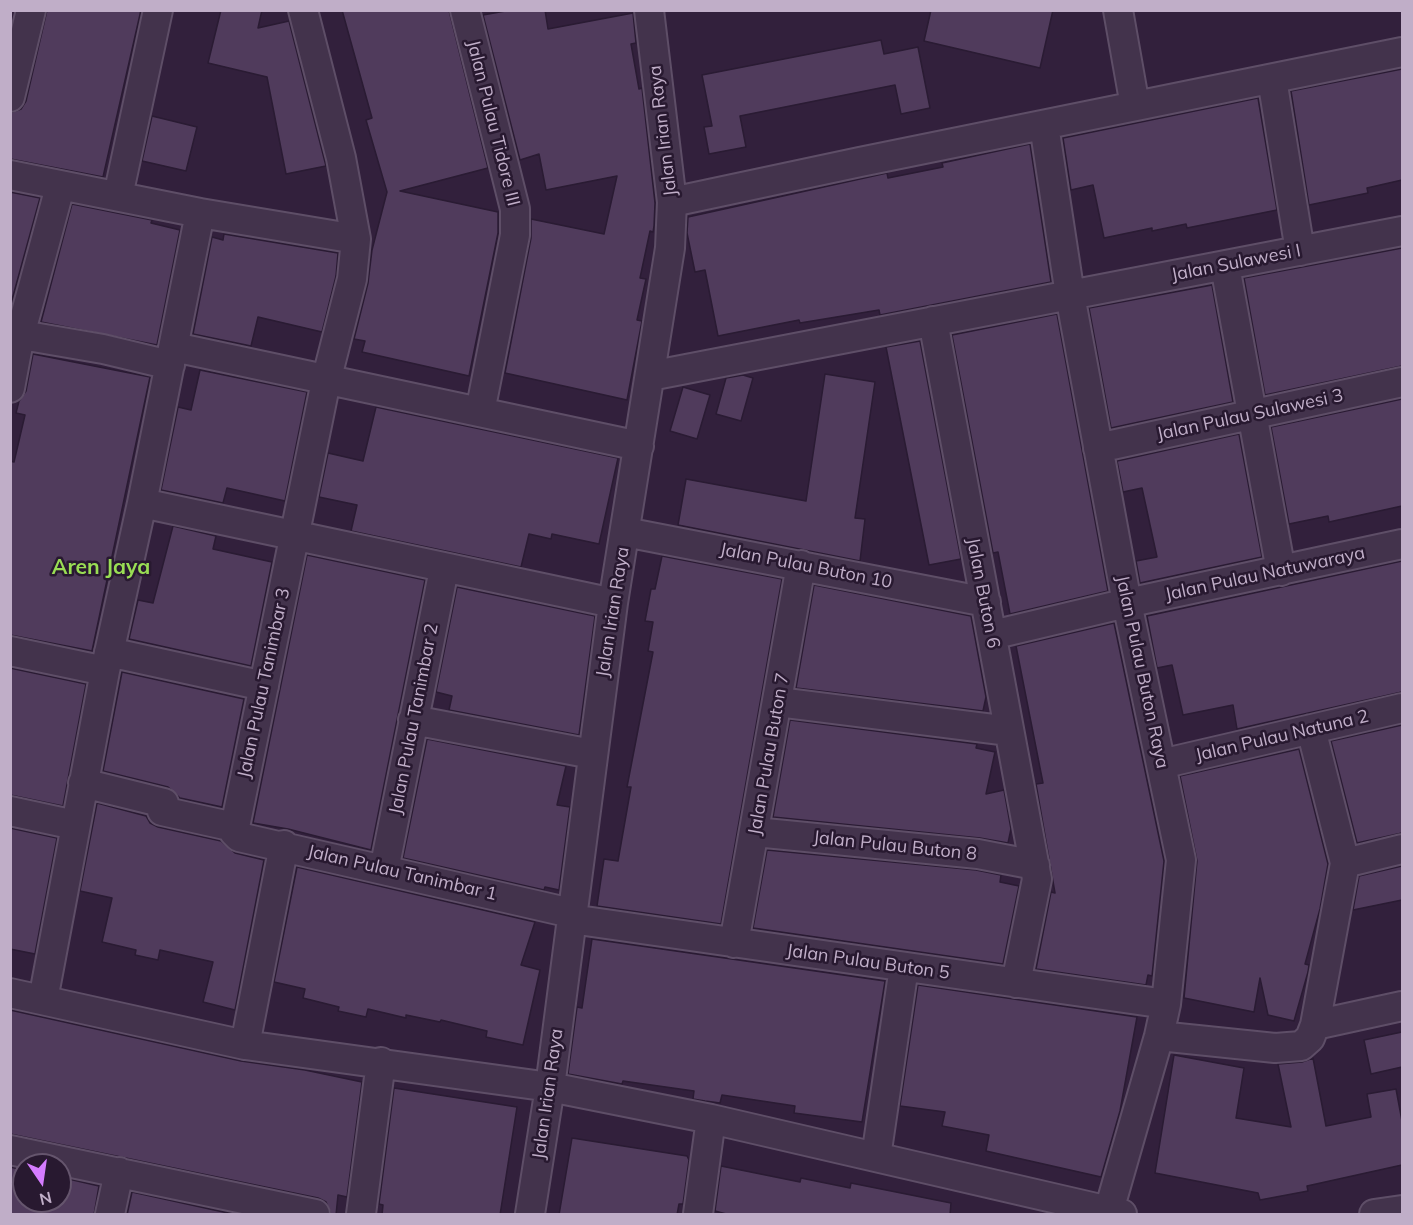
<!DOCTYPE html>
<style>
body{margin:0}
#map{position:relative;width:1413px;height:1225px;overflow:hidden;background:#32203c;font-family:Mulish,sans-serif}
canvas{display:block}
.frame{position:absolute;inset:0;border:12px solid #c0aec8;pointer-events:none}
.north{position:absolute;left:12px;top:1153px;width:60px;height:60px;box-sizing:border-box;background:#281930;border:2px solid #65556d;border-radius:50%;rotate:167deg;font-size:16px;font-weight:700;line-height:24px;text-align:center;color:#c0aec8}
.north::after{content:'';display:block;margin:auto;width:21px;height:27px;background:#d57cff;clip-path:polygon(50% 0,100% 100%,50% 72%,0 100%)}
</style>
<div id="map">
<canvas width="1413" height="1225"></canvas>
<div class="frame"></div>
<div class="north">N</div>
</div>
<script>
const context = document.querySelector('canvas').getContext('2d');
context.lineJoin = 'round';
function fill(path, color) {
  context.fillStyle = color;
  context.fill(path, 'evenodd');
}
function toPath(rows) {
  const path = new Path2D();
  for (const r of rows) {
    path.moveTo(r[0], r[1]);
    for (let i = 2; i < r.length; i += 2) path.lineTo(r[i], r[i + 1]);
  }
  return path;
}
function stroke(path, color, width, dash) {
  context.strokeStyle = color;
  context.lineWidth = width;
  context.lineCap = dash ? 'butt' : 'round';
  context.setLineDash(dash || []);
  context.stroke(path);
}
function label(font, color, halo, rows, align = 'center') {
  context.font = font + ' Mulish,sans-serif';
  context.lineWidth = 5;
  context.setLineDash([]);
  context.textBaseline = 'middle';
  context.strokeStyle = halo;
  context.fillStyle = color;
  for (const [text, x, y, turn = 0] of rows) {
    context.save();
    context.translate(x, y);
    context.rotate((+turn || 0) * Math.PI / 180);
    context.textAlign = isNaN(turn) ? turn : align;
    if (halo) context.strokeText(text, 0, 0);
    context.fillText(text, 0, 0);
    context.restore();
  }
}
const building = toPath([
 [47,10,141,10,103,177,10,159,10,113,21,109,26,101,47,10],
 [221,10,262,10,258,28,289,21,326,166,286,174,267,77,208,63,221,10],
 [342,10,449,10,488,168,400,191,498,212,498,233,469,376,362,352,365,341,354,339,368,283,372,250,387,192,366,120,372,118,342,10],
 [511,10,545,10,548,29,633,13,636,43,631,44,639,89,642,88,655,203,654,226,653,232,650,231,640,278,646,279,637,320,642,321,627,400,505,373,531,238,531,219,604,234,617,176,546,190,539,154,520,160,483,15,511,10],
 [931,10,1053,10,1040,68,924,41,931,10],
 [881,40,884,54,918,47,930,108,901,114,895,85,740,116,746,147,709,154,704,127,712,126,702,75,881,40],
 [1402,69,1402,180,1367,188,1368,193,1309,205,1291,91,1402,69],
 [1258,98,1277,210,1187,228,1186,224,1152,231,1152,228,1104,238,1093,185,1071,190,1063,138,1258,98],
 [152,116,197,127,186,171,142,161,152,116],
 [1030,144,1051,282,880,315,879,310,800,323,799,320,718,336,705,270,695,272,687,233,688,217,887,173,888,178,943,167,942,163,1030,144],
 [10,192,40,198,10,307,10,192],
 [72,204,152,220,151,223,180,230,157,345,41,322,72,204],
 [224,234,338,253,336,276,322,332,258,317,251,346,193,334,212,237,223,240,224,234],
 [1402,248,1402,366,1265,395,1244,278,1402,248],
 [1212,285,1233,402,1111,428,1089,308,1212,285],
 [1057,314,1108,591,1010,614,998,552,993,553,952,335,1057,314],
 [920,341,961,559,929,565,886,347,920,341],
 [33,354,150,377,92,651,10,635,10,461,14,462,25,415,16,413,19,401,26,391,33,354],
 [200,370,307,392,285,501,227,488,223,503,161,490,178,407,191,410,200,370],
 [825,374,875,382,855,518,865,519,860,561,678,525,686,479,806,501,825,374],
 [743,375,753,378,741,421,716,414,726,378,743,375],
 [683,387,710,395,697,439,670,431,683,387],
 [1402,399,1402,506,1329,522,1328,516,1289,524,1271,427,1402,399],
 [376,407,618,458,599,544,552,534,551,539,529,534,521,567,351,531,357,505,319,497,328,453,363,461,376,407],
 [1239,434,1262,557,1140,583,1136,561,1157,557,1142,488,1123,492,1117,461,1239,434],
 [173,526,216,536,213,549,272,562,251,666,129,639,138,600,153,603,173,526],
 [307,555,425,580,371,850,288,829,253,823,307,555],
 [662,556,782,579,721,924,597,906,604,859,618,861,631,787,627,787,653,652,648,651,653,622,645,621,651,589,655,589,662,556],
 [1402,561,1402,692,1237,729,1233,705,1183,715,1172,665,1157,668,1147,616,1402,561],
 [814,585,971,616,986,697,983,711,796,688,814,585],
 [457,587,595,616,579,735,449,710,452,696,436,692,457,587],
 [1114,623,1164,861,1152,976,1148,975,1146,985,1036,969,1051,892,1055,893,1036,784,1043,783,1016,646,1114,623],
 [10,668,86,684,63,806,10,795,10,668],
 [122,672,244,699,222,807,180,798,168,787,103,771,122,672],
 [790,720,977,744,976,748,995,752,986,794,1004,790,1011,829,1008,843,980,838,773,817,790,720],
 [1402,725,1402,833,1357,843,1331,741,1402,725],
 [427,739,566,766,557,805,570,807,559,890,545,887,544,890,403,858,427,739],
 [1299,749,1328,864,1320,909,1305,964,1309,965,1308,972,1294,1021,1268,1015,1260,978,1254,1012,1184,998,1197,861,1180,776,1299,749],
 [97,803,146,816,150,823,158,827,221,841,235,853,264,860,235,1010,203,1002,213,962,160,950,158,960,135,955,136,950,102,942,112,898,80,891,97,803],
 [10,828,57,838,35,954,10,949,10,828],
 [767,850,976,870,1001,875,1000,882,1019,886,1003,964,753,928,767,850],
 [1402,866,1402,900,1353,910,1359,876,1402,866],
 [297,867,535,922,521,965,540,970,523,1045,486,1037,487,1031,441,1020,440,1022,406,1015,406,1018,368,1009,366,1017,338,1011,339,1007,303,998,305,989,274,982,297,867],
 [592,939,885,981,862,1122,794,1113,795,1106,722,1095,720,1103,705,1101,693,1099,694,1091,623,1081,622,1084,568,1074,577,1007,582,1008,592,939],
 [918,985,1137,1017,1120,1111,1101,1177,986,1151,989,1135,942,1126,945,1112,900,1106,918,985],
 [10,1010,241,1061,305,1070,362,1082,347,1197,338,1195,336,1215,331,1215,326,1202,318,1198,10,1134,10,1010],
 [1402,1032,1402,1067,1371,1074,1364,1040,1402,1032],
 [1174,1055,1244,1068,1236,1118,1291,1127,1278,1064,1302,1062,1313,1058,1326,1126,1371,1117,1367,1094,1396,1089,1402,1121,1402,1165,1307,1186,1308,1191,1260,1200,1258,1193,1155,1173,1174,1055],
 [394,1088,517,1107,500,1215,382,1215,383,1205,379,1204,394,1088],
 [572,1138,687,1156,689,1160,683,1204,679,1204,677,1215,559,1215,572,1138],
 [721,1166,800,1182,801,1178,850,1188,851,1183,951,1203,950,1215,730,1215,715,1211,721,1166],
 [10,1167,24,1170,24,1201,60,1201,60,1177,99,1186,94,1215,10,1215,10,1167],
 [132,1192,237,1215,127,1215,132,1192]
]);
fill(building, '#503b5c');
stroke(building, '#2a1b33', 1.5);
const minor = toPath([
 [303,10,341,158,356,239,352,279,326,381,234,832,239,837,571,913],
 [465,10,515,209,515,235,480,412],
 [1118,10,1135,106],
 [1272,79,1300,251],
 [10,97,31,10],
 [1044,125,1070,295,1127,603,1181,860,1166,1004,1159,1036,1108,1214],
 [10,175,200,213,142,503,105,671,43,1000],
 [118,196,158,10],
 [672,202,860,162,1402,52],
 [200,213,356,239],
 [1225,266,1281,571],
 [933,321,1037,879,1016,983],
 [10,333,103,349,170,365],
 [174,347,639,446],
 [650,376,1402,231],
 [10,388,20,335,60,187],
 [1098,448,1402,382],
 [142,503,613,603],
 [625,532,986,602],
 [992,635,1127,603,1402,544],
 [10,651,105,671],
 [109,652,264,686],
 [778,702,1009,731],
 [413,720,592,754],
 [1161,764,1402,708],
 [83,783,164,803,162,811,234,827],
 [10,811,75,825],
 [755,832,978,854,1035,865],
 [1345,863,1402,849],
 [384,870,444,569],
 [571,919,1166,1004],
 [734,943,801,565],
 [10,993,245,1045,550,1087,711,1119,1122,1214],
 [1315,1025,1402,1006],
 [1159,1036,1275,1048,1301,1046,1310,1038,1315,1025,1345,863,1311,729],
 [245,1045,284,845],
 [10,1150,315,1214],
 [876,1157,904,967],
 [110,1214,119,1172],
 [361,1214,381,1062],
 [530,1214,550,1087,613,603,670,248,672,202,649,10],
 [698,1214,711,1119],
 [1374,1214,1402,1210]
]);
stroke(minor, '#5e4e67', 32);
stroke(minor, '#43334c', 28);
label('18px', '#c0aec8', '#281930', [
 ["Jalan Pulau Tidore III",493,123,76],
 ["Jalan Irian Raya",663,131,-97],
 ["Jalan Sulawesi I",1236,263,-11],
 ["Jalan Pulau Sulawesi 3",1250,415,-12],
 ["Jalan Pulau Buton 10",806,566,11],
 ["Jalan Pulau Natuwaraya",1265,574,-12],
 ["Jalan Buton 6",983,593,79],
 ["Jalan Irian Raya",613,612,-81],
 ["Jalan Pulau Buton Raya",1142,672,78],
 ["Jalan Pulau Tanimbar 3",264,683,-78],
 ["Jalan Pulau Tanimbar 2",414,719,-79],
 ["Jalan Pulau Natuna 2",1282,736,-13],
 ["Jalan Pulau Buton 7",769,754,-80],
 ["Jalan Pulau Buton 8",895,846,6],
 ["Jalan Pulau Tanimbar 1",402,873,13],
 ["Jalan Pulau Buton 5",868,962,8],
 ["Jalan Irian Raya",548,1094,-82]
]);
label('bold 21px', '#99dd54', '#281930', [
 ["Aren Jaya",101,568]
]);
</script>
